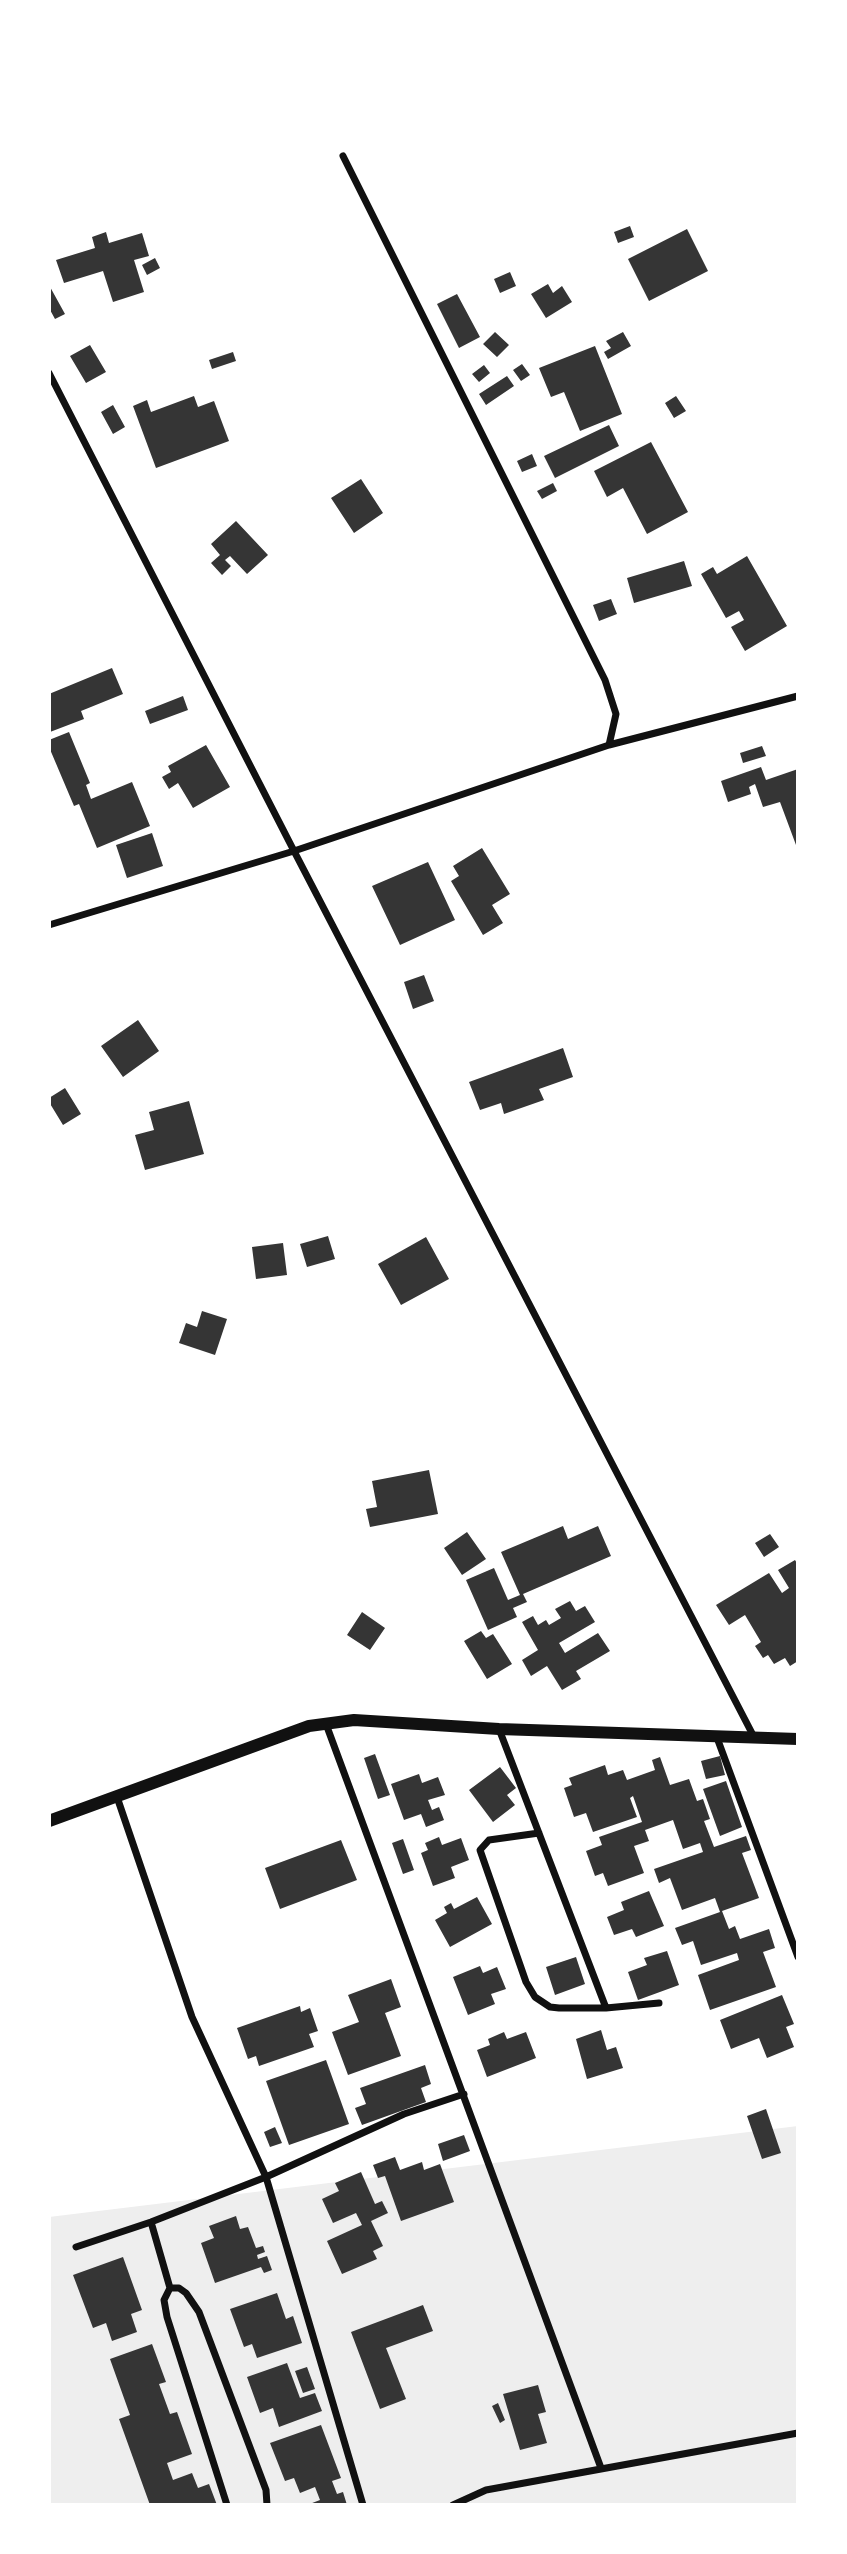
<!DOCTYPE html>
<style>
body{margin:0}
#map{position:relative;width:847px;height:2554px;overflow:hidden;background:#fff;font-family:"Crimson Pro",serif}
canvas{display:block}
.frame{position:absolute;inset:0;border:51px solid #fff;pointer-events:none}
</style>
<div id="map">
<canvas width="847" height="2554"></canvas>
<div class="frame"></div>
</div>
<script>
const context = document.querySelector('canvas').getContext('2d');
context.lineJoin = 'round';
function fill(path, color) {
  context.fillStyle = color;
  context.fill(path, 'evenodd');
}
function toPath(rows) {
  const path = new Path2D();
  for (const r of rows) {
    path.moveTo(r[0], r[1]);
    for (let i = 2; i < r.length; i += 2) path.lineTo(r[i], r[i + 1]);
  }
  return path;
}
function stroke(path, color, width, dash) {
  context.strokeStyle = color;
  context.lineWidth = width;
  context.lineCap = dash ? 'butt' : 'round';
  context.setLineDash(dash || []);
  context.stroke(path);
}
fill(toPath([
 [798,2126,798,2505,49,2505,49,2217]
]), '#eee');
fill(toPath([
 [630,226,634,237,618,243,614,232],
 [687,229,708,271,649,301,628,259],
 [106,232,109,243,142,233,149,256,134,260,144,292,113,302,103,271,64,283,56,260,95,248,92,237],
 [155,258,160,268,147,275,142,265],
 [510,272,516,286,500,293,494,279],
 [548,284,553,293,562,286,572,302,546,318,531,294],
 [49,285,65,314,55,319,49,308],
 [457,294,480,337,459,348,437,304],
 [495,332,509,345,497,357,483,344],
 [623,332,631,346,608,359,604,352,611,348,606,341],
 [90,345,106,372,86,383,70,356],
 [595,346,622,414,580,431,564,392,551,397,539,368],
 [233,352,236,361,212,369,209,360],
 [522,364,530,375,521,381,513,370],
 [484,365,490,373,479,382,472,374],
 [507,376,514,386,486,405,479,394],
 [194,396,198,407,214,401,229,441,156,468,133,406,147,400,151,412],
 [676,396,686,411,674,418,665,403],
 [113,405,125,427,113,434,101,412],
 [609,425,619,446,555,478,544,456],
 [651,442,688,512,647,534,623,488,607,497,594,471],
 [532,454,537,466,522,472,517,461],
 [361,479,383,513,354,533,331,498],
 [553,483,557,491,542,499,537,491],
 [236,521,268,555,247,574,230,556,225,560,231,566,222,575,211,563,220,555,211,544],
 [747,556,787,626,745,651,731,627,744,620,739,611,726,618,701,574,713,567,717,574],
 [684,561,692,586,634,603,627,578],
 [611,599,617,614,599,621,593,605],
 [112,668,123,694,81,711,84,719,50,732,49,694],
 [183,696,188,710,150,724,145,711],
 [69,732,90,783,86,785,91,799,132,782,150,826,97,848,79,804,74,806,49,747,49,740],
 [206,745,230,787,193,808,178,783,169,789,162,777,171,772,168,766],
 [762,746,766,756,743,763,740,753],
 [761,767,766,780,798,769,798,844,796,845,780,802,763,807,755,784,749,787,751,794,728,802,721,781],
 [152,833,163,866,127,878,116,845],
 [482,848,510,894,492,905,503,923,483,935,451,881,459,876,453,866],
 [428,862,455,920,400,945,372,886],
 [424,975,434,1001,413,1009,404,982],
 [138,1020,159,1051,123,1077,101,1046],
 [563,1048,573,1077,539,1089,544,1100,504,1114,501,1103,480,1110,469,1082],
 [65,1088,81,1114,63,1125,49,1102,49,1098],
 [189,1101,204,1154,145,1170,135,1135,154,1130,149,1112],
 [328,1236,335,1259,307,1267,300,1244],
 [426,1237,449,1279,401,1305,378,1264],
 [283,1243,287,1275,256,1279,252,1247],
 [202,1311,227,1319,215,1355,179,1343,186,1323,197,1327],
 [429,1470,438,1514,370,1527,366,1509,377,1507,372,1481],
 [563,1526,568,1539,598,1526,611,1556,523,1594,527,1602,513,1608,517,1617,488,1630,466,1580,494,1568,508,1600,520,1595,501,1552],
 [467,1532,486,1559,462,1575,444,1548],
 [770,1534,779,1547,764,1557,755,1543],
 [795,1560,798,1565,798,1661,790,1666,785,1658,774,1664,768,1655,763,1658,755,1646,761,1642,745,1615,729,1625,716,1605,769,1573,782,1593,789,1588,778,1570],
 [570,1601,576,1611,585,1606,595,1622,559,1643,565,1653,598,1633,610,1651,576,1671,581,1679,562,1690,547,1666,531,1676,522,1660,538,1650,522,1622,533,1616,538,1625,546,1620,549,1625,561,1618,555,1609],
 [362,1612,385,1628,370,1650,347,1635],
 [481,1631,486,1638,493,1634,512,1664,487,1679,464,1641],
 [375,1754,390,1795,378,1799,364,1758],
 [720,1756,725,1775,706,1779,701,1761],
 [660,1757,670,1785,689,1779,697,1801,703,1799,710,1819,704,1821,714,1847,746,1836,751,1850,742,1853,759,1898,722,1911,729,1929,735,1926,740,1939,769,1929,775,1948,763,1952,776,1987,710,2010,698,1975,739,1960,737,1953,701,1965,693,1941,682,1945,675,1928,720,1912,715,1898,682,1910,670,1878,659,1883,654,1869,703,1852,700,1843,683,1849,673,1820,645,1830,649,1841,634,1846,644,1873,608,1886,603,1873,595,1876,586,1851,602,1845,599,1837,642,1822,633,1796,630,1798,637,1817,593,1832,586,1813,574,1817,564,1788,572,1785,569,1778,605,1765,608,1775,623,1770,627,1780,655,1770,652,1760],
 [500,1767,516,1788,507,1795,515,1805,493,1822,469,1790],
 [419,1774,422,1783,438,1777,445,1795,428,1800,432,1810,439,1807,444,1820,426,1827,421,1814,404,1820,391,1784],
 [726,1781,742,1827,720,1836,703,1789],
 [439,1837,442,1845,461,1838,469,1860,451,1867,455,1878,433,1886,421,1853,428,1850,425,1843],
 [403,1839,414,1870,403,1874,392,1843],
 [341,1840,357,1880,280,1909,265,1868],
 [649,1891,664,1926,636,1937,632,1929,614,1935,607,1917,624,1910,621,1902],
 [477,1897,492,1924,450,1947,435,1920,447,1913,444,1907,451,1903,454,1909],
 [667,1951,679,1985,638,2000,628,1972,647,1965,644,1958],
 [576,1957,585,1984,555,1995,546,1967],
 [480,1966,483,1973,497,1967,506,1989,491,1994,495,2004,468,2015,453,1977],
 [391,1979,401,2007,385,2013,401,2056,348,2075,332,2032,359,2022,348,1995],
 [782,1995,794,2024,786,2027,794,2047,767,2058,759,2038,731,2049,720,2020],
 [300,2006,301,2012,310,2008,318,2031,309,2034,314,2047,259,2066,256,2056,248,2059,237,2028],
 [601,2030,607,2050,616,2047,623,2068,587,2079,576,2039],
 [504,2032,507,2039,526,2032,536,2058,487,2077,477,2050,490,2045,488,2039],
 [326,2060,349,2124,289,2145,266,2081],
 [425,2065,431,2084,421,2088,426,2102,362,2125,355,2108,366,2104,360,2088],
 [766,2109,781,2153,762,2159,747,2116],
 [275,2127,282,2143,270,2147,264,2132],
 [464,2135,470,2151,443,2161,438,2144],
 [395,2157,400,2170,422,2162,424,2170,440,2164,454,2202,401,2221,385,2176,378,2178,373,2165],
 [361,2172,375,2204,382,2201,388,2213,371,2221,383,2246,373,2251,377,2259,342,2274,327,2241,362,2225,356,2213,333,2223,322,2199,339,2191,335,2183],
 [236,2216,240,2229,248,2227,256,2248,263,2246,265,2252,257,2255,258,2259,267,2256,272,2270,264,2273,261,2267,215,2283,201,2243,214,2238,209,2226],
 [123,2257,142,2310,131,2314,137,2332,112,2341,106,2323,93,2328,73,2275],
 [277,2293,286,2319,293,2316,302,2343,257,2358,252,2344,244,2347,230,2309],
 [423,2305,433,2331,386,2348,406,2399,380,2409,351,2332],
 [152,2344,166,2382,159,2384,170,2414,177,2412,192,2454,167,2463,173,2480,192,2473,198,2488,209,2484,217,2505,150,2505,119,2419,130,2415,110,2359],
 [287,2363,300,2398,315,2393,322,2411,279,2427,273,2408,260,2413,247,2377],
 [307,2367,315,2389,303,2393,295,2371],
 [538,2385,546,2412,538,2414,547,2443,520,2450,503,2394],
 [498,2403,505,2420,500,2423,492,2406],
 [321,2425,341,2478,332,2481,337,2494,343,2492,347,2505,307,2505,320,2500,315,2487,300,2493,294,2478,285,2481,270,2443]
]), '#353535');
stroke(toPath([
 [343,156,605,680,616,714,609,745],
 [49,373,294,851,754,1737],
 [49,925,294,851,609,745,798,696],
 [326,1724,601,2468],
 [499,1729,606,2008],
 [716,1735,798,1957],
 [117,1797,192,2017,266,2177,363,2505],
 [539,1833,489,1840,480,1850,526,1982,535,1997,550,2007,559,2008,606,2008,659,2003],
 [151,2222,170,2288,164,2300,167,2317,227,2505],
 [76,2247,151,2222,266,2177,404,2114,464,2094],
 [170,2288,179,2288,186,2293,199,2312,266,2490,267,2505],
 [453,2505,486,2490,798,2433]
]), '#111', 7);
stroke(toPath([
 [49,1821,309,1726,354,1720,499,1729,798,1739]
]), '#111', 12);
</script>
